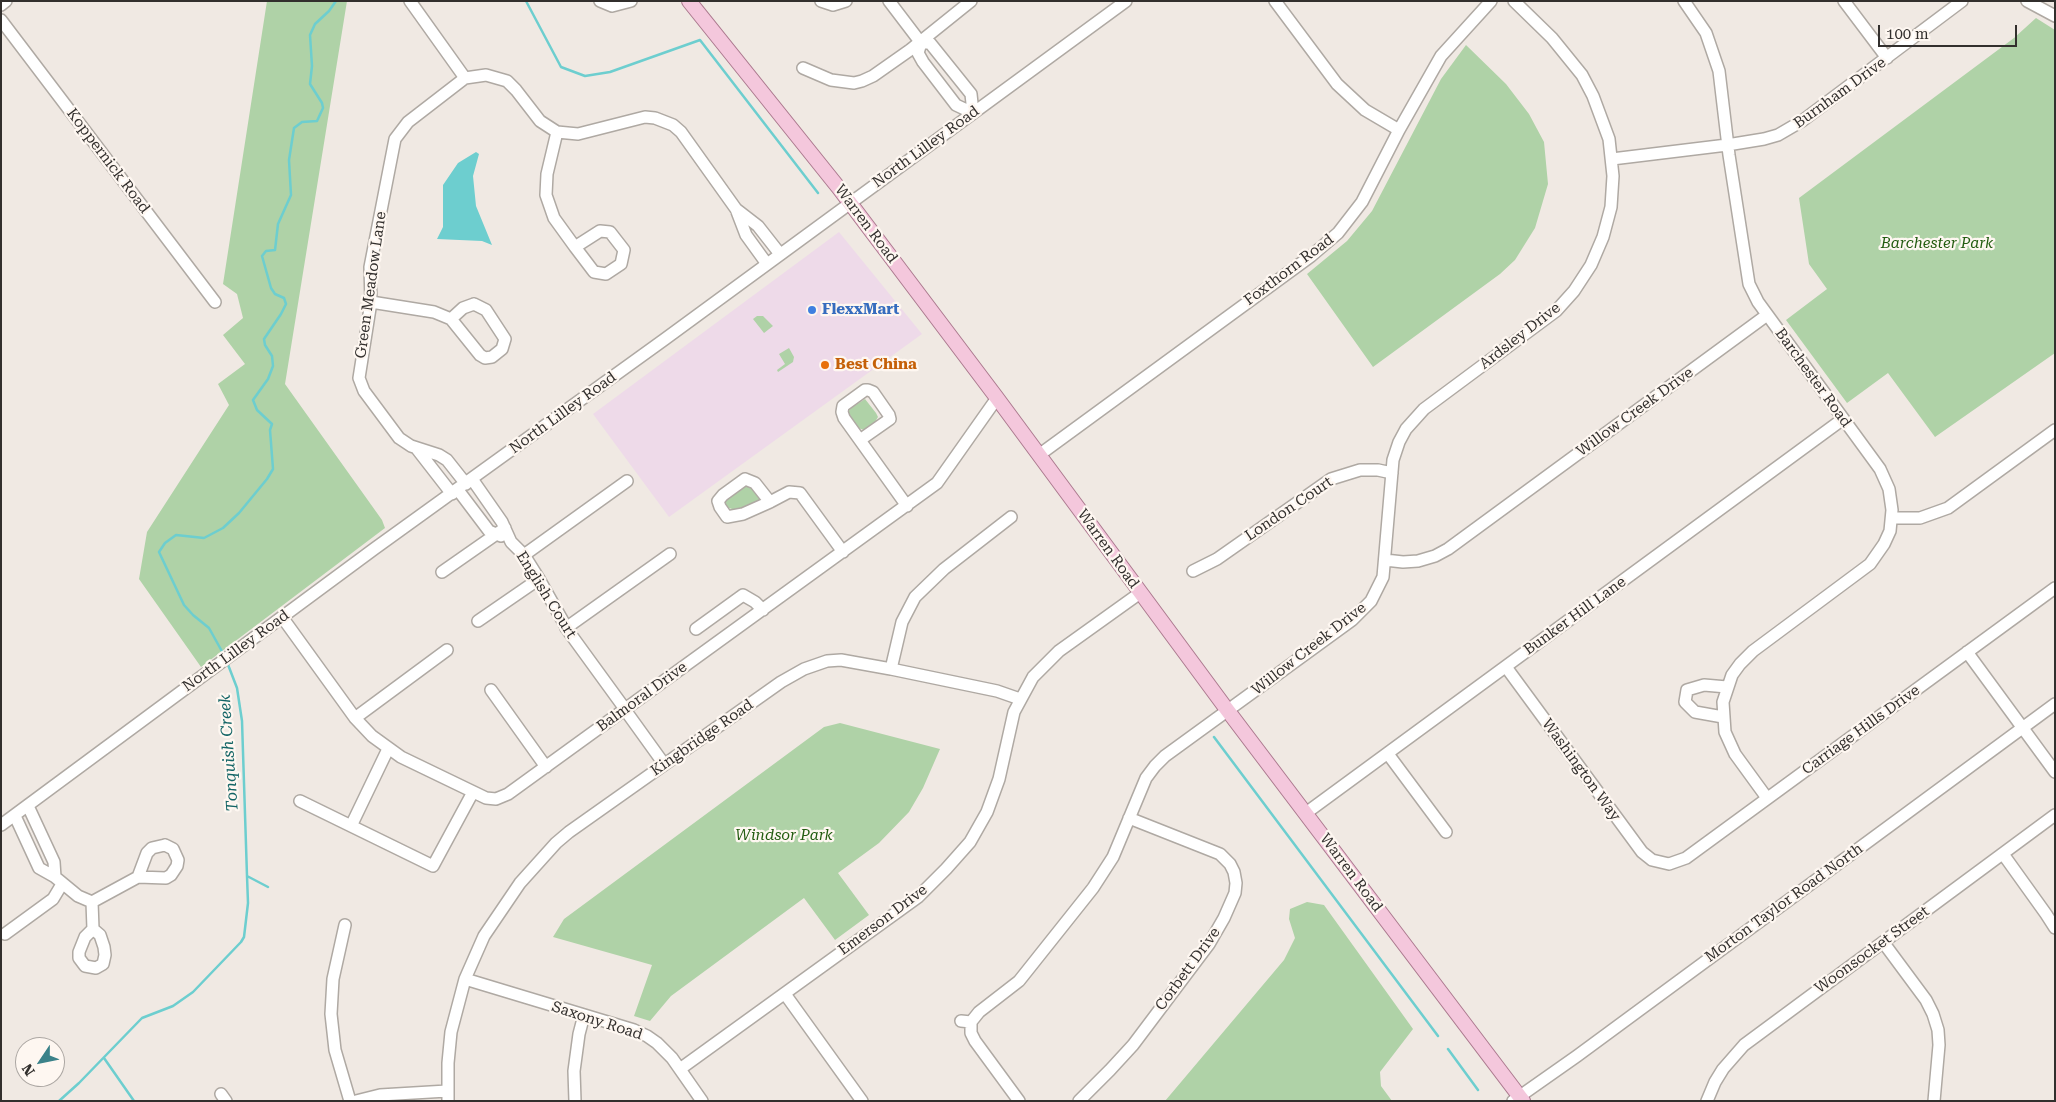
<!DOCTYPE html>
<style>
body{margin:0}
#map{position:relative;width:2056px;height:1102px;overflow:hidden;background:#f0e9e3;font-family:"Roboto Serif",serif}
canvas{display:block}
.frame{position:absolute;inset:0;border:2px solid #322f2d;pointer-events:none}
.north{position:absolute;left:15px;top:1037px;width:50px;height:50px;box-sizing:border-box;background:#fef7f1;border:1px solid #aca7a3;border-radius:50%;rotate:236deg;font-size:14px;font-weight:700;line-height:20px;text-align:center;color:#322f2d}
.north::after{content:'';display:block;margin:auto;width:18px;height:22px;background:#3b8289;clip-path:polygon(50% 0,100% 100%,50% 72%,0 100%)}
.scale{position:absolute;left:1878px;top:25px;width:139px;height:22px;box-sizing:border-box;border:2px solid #322f2d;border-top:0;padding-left:6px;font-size:15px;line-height:18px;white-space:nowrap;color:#322f2d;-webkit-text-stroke:4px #fef7f1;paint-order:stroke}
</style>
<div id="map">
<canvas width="2056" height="1102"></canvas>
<div class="frame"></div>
<div class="north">N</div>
<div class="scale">100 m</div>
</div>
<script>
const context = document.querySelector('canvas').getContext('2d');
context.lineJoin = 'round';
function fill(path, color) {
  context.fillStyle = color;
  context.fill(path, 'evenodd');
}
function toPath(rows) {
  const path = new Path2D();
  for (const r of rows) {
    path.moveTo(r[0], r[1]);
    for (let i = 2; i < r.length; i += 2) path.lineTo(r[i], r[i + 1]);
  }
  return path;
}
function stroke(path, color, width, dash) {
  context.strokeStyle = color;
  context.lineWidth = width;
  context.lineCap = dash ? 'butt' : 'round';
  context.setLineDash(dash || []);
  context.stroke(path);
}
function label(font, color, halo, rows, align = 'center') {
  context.font = font + ' "Roboto Serif",serif';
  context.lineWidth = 4.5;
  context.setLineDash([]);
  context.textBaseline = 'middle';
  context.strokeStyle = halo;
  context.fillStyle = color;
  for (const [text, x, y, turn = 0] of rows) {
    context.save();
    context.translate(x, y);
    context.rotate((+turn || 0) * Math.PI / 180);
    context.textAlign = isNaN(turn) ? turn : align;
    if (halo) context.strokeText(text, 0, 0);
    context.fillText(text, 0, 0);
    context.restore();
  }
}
fill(toPath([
 [839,232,922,334,669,517,593,414]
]), '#eedae9');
fill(toPath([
 [267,1,347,1,285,384,382,520,385,528,201,667,139,579,147,532,229,405,218,384,245,364,223,335,243,318,237,294,223,284],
 [2036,18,2055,30,2055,353,1935,437,1888,373,1847,403,1786,320,1827,289,1809,264,1799,198,2014,38],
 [1466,45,1506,84,1529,114,1544,142,1548,184,1535,228,1515,260,1500,274,1373,367,1307,274,1347,241,1372,211,1441,79],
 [757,316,763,316,773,326,764,333,753,319],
 [789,348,794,357,793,362,778,372,777,370,785,364,779,354],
 [865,399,876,413,878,417,875,422,864,430,858,428,848,412,851,408],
 [749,484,759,495,760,499,757,504,735,510,726,507,724,502,740,486],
 [840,723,940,749,923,788,909,812,879,843,838,873,869,915,835,940,804,898,671,996,650,1021,634,1016,652,965,553,937,564,919,824,727],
 [1307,902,1324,905,1413,1029,1380,1072,1381,1086,1392,1101,1165,1101,1284,960,1295,938,1289,919,1290,909]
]), '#afd2a7');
fill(toPath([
 [476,152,479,154,473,176,476,206,492,245,482,241,437,239,443,227,443,185,458,163]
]), '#6dcecf');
stroke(toPath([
 [526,1,561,67,585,76,610,72,700,40,818,193],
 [224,655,209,628,193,615,184,605,159,552,165,543,176,535,204,538,223,528,239,513,267,479,273,469,270,430,272,424,257,410,253,400,268,379,273,366,272,356,265,345,264,339,281,314,286,304,284,298,275,294,271,288,262,256,266,251,275,250,278,224,291,195,289,160,294,128,302,122,317,121,323,108,322,103,310,84,312,66,310,35,315,24,329,11,336,1],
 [1214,737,1438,1036],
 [247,876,268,887],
 [1448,1049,1478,1090],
 [104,1058,134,1101],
 [59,1101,79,1083,142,1018,173,1006,193,992,241,942,244,937,248,903,247,876,242,721,237,688,227,662]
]), '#6dcecf', 2.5);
const minor = toPath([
 [410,1,465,78],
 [600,1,612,6,631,1],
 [821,1,833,5,846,1],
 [889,1,921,43,930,43,971,94,973,113],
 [1275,1,1337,84,1365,110,1399,130],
 [1684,1,1706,33,1719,71,1729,155,1749,284,1758,302,1880,469,1889,489,1892,510,1890,531,1884,544,1870,564,1753,651,1740,664,1732,675,1723,702,1725,732,1735,754,1767,798],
 [1844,1,1887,58],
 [2027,1,2055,16],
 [1,5,6,1],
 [1,20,215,302],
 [921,43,918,53,923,62,956,105,973,113],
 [803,68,831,80,854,83,862,81,873,76,910,50,971,1],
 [557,132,547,174,546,195,554,218,575,247],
 [1612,159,1727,145,1764,139,1778,135,1802,121,1962,1],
 [736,209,758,226,780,254],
 [600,231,610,232,624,250,621,264,606,274,594,272,575,247,600,231],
 [371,302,434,312,451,319],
 [474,304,486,310,505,339,502,349,492,357,485,358,480,355,451,319,463,308,474,304],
 [860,440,890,419,889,415,873,392,868,390,865,390,843,406,842,412,844,418,907,506],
 [417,449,452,494],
 [1039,455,1311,256,1338,233,1362,202,1399,130,1441,56,1491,1],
 [472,479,502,522,511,542,524,555,539,579,569,632,625,709],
 [745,479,755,483,770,502,743,514,727,517,720,507,718,501,723,495,745,479],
 [466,484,447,460,439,455,411,446,399,438,364,391,359,378,371,302,370,267,395,139,408,122,465,78,486,75,507,81,516,90,540,121,557,132,578,134,645,117,655,118,673,125,681,132,736,209,746,235,767,264],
 [458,490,489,531,501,536],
 [770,502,789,492,800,493,843,552],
 [1892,518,1920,518,1948,508,2055,430],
 [524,555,627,481],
 [1385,560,1403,562,1418,561,1435,556,1448,549,1767,315],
 [1193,571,1217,559,1331,479,1360,470,1378,470,1392,473],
 [442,572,505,528],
 [282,617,355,718,372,736,401,757,486,798,496,799,508,794,937,483,997,398],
 [478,621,539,579],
 [566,628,670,554],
 [696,629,743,595,755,602,763,610],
 [1967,652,2055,772],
 [1506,667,1642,852,1652,860,1669,864,1686,858,2055,588],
 [891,669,902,622,915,597,944,569,1011,517],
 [491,690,546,767],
 [628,714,664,764],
 [1723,717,1695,712,1685,702,1687,690,1704,685,1727,687],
 [355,718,447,650],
 [1388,754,1446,832],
 [300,801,433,866,473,792],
 [28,806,54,862,55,877],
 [1306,813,1843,419],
 [15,816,39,868,55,877,78,896,92,902,93,929,100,935,104,947,105,955,103,964,96,968,85,966,79,958,79,952,85,937,93,929],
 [1,825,374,549,665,339,1126,1],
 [351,826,388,749],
 [165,845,173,849,178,860,177,866,171,875,166,878,138,877,147,853,152,848,165,845],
 [2003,854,2046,914,2055,928],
 [92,902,138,877],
 [345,925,333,979,331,1014,335,1050,350,1101],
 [5,934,53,899,62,884],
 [1883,942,1926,1000,1933,1014,1938,1030,1939,1045,1934,1101],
 [465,979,634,1030,647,1036,657,1043,672,1058,702,1101],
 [785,994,862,1101],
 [961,1021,971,1022,979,1012,1019,981,1093,888,1113,857,1146,778,1155,766,1165,756,1352,620,1371,601,1383,577,1393,460,1399,442,1406,429,1424,409,1556,311,1574,291,1591,265,1603,237,1611,207,1613,176,1609,139,1593,96,1582,75,1552,38,1514,1],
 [971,1022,971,1033,975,1041,1019,1101],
 [680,1069,918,897,946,869,970,842,987,812,999,779,1014,712,1033,677,1059,651,1140,593],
 [221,1094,226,1101],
 [356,1101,380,1095,447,1091],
 [448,1101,448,1063,451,1032,465,979,484,936,520,883,556,843,569,832,781,682,804,669,827,661,841,660,891,669,997,691,1020,699],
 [575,1101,574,1071,579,1034,584,1015],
 [1079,1101,1110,1070,1133,1045,1209,944,1224,918,1235,893,1236,883,1234,872,1230,864,1220,854,1129,818],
 [1513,1101,1577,1056,2055,704],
 [1707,1101,1715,1082,1723,1069,1744,1045,2055,815]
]);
const major = toPath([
 [689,1,838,187,997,398,1228,711,1523,1101]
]);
stroke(minor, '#afa9a3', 14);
stroke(major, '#ac7a8f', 16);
stroke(minor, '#fff', 11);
stroke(major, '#f4c7dc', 14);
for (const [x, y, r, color] of [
 [812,310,5,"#3f7fe0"],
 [825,365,5,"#e8710a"]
]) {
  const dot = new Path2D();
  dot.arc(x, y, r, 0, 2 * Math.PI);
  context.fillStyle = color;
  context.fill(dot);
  stroke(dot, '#fef7f1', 2);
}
label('15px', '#322f2d', '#fef7f1', [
 ["Burnham Drive",1840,93,-36],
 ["North Lilley Road",926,147,-36],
 ["Koppernick Road",108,161,53],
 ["Warren Road",866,224,53],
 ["Foxthorn Road",1289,270,-37],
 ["Green Meadow Lane",371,285,-82],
 ["Ardsley Drive",1520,336,-38],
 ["Barchester Road",1813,378,54],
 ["Willow Creek Drive",1635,412,-36],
 ["North Lilley Road",563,413,-36],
 ["London Court",1289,509,-34],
 ["Warren Road",1108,549,54],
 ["English Court",546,595,58],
 ["Bunker Hill Lane",1575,616,-36],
 ["Willow Creek Drive",1309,649,-38],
 ["North Lilley Road",236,651,-36],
 ["Balmoral Drive",642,697,-36],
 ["Carriage Hills Drive",1861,730,-36],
 ["Kingbridge Road",702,738,-35],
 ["Washington Way",1581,770,54],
 ["Warren Road",1351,873,53],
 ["Morton Taylor Road North",1784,903,-36],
 ["Emerson Drive",883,920,-37],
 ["Woonsocket Street",1872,950,-36],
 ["Corbett Drive",1188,969,-54],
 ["Saxony Road",597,1021,18]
]);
label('italic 15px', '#225c10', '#fef7f1', [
 ["Barchester Park",1937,244],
 ["Windsor Park",784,836]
]);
label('bold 15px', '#366cbe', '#fef7f1', [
 ["FlexxMart",822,310]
], 'left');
label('bold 15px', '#c56008', '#fef7f1', [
 ["Best China",835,365]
], 'left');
label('italic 16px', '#126465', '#fef7f1', [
 ["Tonquish Creek",229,753,-94]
]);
</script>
